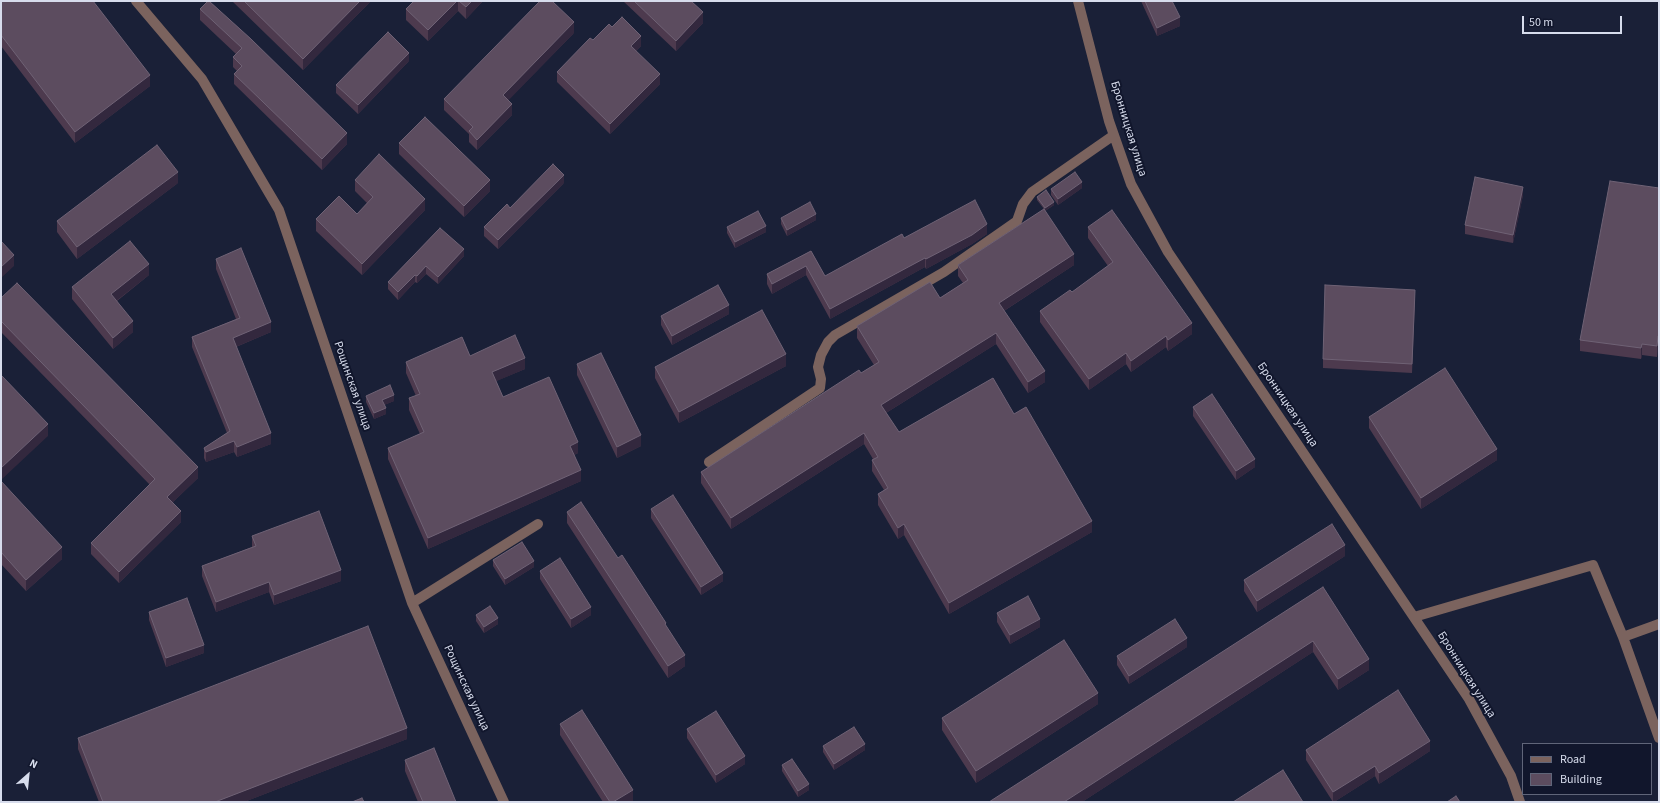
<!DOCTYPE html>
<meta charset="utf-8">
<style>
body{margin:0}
#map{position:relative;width:1660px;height:803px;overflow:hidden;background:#1a2037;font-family:"Source Sans 3",sans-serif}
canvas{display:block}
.frame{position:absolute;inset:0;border:2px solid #d7dcec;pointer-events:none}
.legend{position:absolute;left:1522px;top:743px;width:130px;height:52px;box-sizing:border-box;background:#11162c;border:1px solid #606579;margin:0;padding:5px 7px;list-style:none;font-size:12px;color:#d7dcec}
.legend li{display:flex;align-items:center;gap:8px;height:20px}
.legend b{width:20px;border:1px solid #606579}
.north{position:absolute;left:8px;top:755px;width:40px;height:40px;-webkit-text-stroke:3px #11162c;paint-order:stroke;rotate:27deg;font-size:11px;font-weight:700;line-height:16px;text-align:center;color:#d7dcec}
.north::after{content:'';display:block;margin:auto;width:14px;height:18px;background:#d7dcec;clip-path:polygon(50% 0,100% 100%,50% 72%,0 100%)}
.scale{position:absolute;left:1522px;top:16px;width:100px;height:18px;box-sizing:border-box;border:2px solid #d7dcec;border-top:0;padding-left:5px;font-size:12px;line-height:14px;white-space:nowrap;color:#d7dcec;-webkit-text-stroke:3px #11162c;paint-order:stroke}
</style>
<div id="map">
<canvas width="1660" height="803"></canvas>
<div class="frame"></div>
<ul class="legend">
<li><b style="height:5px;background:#7b635e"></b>Road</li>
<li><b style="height:11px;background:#5c4c5f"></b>Building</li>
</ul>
<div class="north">N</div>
<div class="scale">50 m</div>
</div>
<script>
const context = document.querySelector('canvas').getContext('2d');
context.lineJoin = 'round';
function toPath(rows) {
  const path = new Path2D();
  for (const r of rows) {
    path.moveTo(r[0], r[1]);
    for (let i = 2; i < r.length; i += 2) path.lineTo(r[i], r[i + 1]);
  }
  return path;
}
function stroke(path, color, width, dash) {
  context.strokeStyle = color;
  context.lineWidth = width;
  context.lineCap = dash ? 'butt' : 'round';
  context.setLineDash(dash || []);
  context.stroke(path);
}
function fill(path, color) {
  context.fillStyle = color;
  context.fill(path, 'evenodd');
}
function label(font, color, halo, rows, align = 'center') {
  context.font = font + ' "Source Sans 3",sans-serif';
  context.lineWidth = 4;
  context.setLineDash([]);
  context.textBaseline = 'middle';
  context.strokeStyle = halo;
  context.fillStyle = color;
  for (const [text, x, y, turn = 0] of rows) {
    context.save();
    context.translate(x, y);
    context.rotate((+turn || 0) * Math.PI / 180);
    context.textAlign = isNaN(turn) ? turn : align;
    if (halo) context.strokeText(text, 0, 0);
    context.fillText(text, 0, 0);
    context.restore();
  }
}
stroke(toPath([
 [136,1,202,79,279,210,412,603,504,802],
 [1078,1,1109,121,1131,184,1168,252,1469,699,1511,776,1520,802],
 [709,462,820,388,821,379,818,367,821,355,828,342,835,335,944,272,1017,221,1023,204,1032,192,1114,135],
 [412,603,538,524],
 [1414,617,1593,565,1623,637,1659,624],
 [1623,637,1659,738]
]), '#7b635e', 10);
fill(toPath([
 [1,1,150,86,75,143,1,46],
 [232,1,371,1,303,70],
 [414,1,483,1,466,19,458,11,428,41,406,20,406,9],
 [623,1,691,1,703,23,676,51],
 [1141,1,1172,1,1180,26,1157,36],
 [200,9,347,144,322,170,234,84,234,74,237,71,233,67,233,57,236,54,200,20],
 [612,27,641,46,636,51,660,84,610,134,557,82,557,72,593,40],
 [574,33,508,100,512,115,477,150,469,142,469,134,444,110,444,99],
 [409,61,358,114,336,93,336,85],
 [399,143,490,191,464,217,399,154],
 [355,180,425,210,362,275,316,231,316,219,357,214,367,203,355,191],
 [178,183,77,259,57,232,57,221],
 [564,183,498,249,484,236,484,227],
 [1082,188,1058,205,1051,195,1051,189],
 [1659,188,1659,347,1658,347,1657,357,1642,355,1641,359,1580,351,1580,340],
 [1523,195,1513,243,1465,234,1465,225],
 [1037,197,1054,205,1045,211,1074,265,1004,311,1045,382,1028,393,996,344,886,413,899,432,1014,414,1092,532,949,614,904,535,898,539,878,505,878,494,884,490,872,471,872,460,873,459,864,444,731,529,701,483,701,472,874,365,857,338,857,326,940,298,963,283,958,276,958,265,1044,209,1037,200],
 [781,218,816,220,787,236,781,224],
 [727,227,766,232,735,248,727,233],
 [1088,227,1192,334,1168,351,1166,347,1131,372,1126,364,1089,390,1040,322,1040,311,1072,292,1108,266,1088,238],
 [440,228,464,256,438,284,426,274,417,283,415,282,398,300,388,289,388,282],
 [987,234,972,244,926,269,925,267,830,319,806,275,772,294,767,284,767,274,811,251,825,276,904,238],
 [216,259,271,332,236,347,271,444,237,457,234,452,206,462,204,458,204,448,227,433,192,347,192,337,236,319,216,269],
 [149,275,117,301,133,332,113,349,72,299,72,287],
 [1,298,198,478,173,502,181,522,119,583,91,554,91,543,150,485,1,332],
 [1415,299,1412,373,1323,368,1323,359],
 [729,314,672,345,661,325,661,316],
 [470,356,525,369,496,381,503,397,578,453,574,455,581,481,428,549,388,459,388,448,420,434,409,410,409,398,416,396,406,373,406,362],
 [577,364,641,446,617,458,577,375],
 [786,366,679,423,655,378,655,367],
 [366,396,394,401,384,405,386,414,374,419,366,402],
 [1193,407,1255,467,1236,480,1193,416],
 [1369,417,1497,460,1421,509,1369,428],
 [1,481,62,559,26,591,1,564],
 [651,509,723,581,701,595,651,518],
 [567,512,618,558,685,666,668,678,567,523],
 [252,536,341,581,274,605,269,592,216,612,202,576,202,566,252,547],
 [1345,556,1257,612,1244,591,1244,580],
 [493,560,534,567,505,585,493,566],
 [540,571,591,615,571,628,540,579],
 [1323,587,1369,670,1338,690,1313,652,1082,802],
 [149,612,204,653,166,667,149,620],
 [997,613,1040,627,1010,644,997,622],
 [476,615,498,624,484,633,476,621],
 [1187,647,1129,684,1117,665,1117,656],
 [1098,704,976,783,942,730,942,718],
 [560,724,633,801,631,802,603,802,560,735],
 [687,729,745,764,716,783,687,738],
 [78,738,407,739,244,802,99,802,78,749],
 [823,746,865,750,834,770,823,752],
 [1306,750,1430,751,1379,784,1375,776,1334,802,1333,802,1306,760],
 [405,760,456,802,418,802,405,771],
 [782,765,809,790,798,797,782,771]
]), '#4d3a4e');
fill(toPath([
 [360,1,371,1,303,70,303,59],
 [457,1,458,1,458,11,428,41,428,30],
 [472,1,483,1,466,19,466,7],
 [703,12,703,23,676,51,676,41],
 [1180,17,1180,26,1157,36,1157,28],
 [574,22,574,33,503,106,503,95],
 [641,36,641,46,631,56,631,46],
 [409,53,409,61,358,114,358,105],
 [660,74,660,84,610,134,610,124],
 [150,75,150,86,75,143,75,132],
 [512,104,512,115,477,150,477,140],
 [347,133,347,144,322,170,322,159],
 [178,172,178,183,77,259,77,247],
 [564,175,564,183,498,249,498,240],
 [490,180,490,191,464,217,464,206],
 [1082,182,1082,188,1058,205,1058,199],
 [1523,187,1523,195,1513,243,1513,235],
 [425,199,425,210,362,275,362,264],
 [1054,202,1054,205,1045,211,1045,208],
 [816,214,816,220,787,236,787,230],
 [987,224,987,234,972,244,926,269,926,259],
 [766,226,766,232,735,248,735,242],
 [464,249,464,256,438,284,438,277],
 [1074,254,1074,265,999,314,999,303],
 [14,255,14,266,1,278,1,267],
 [925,258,925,267,830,319,830,309],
 [149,264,149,275,111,305,111,294],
 [426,266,426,274,417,283,417,276],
 [806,266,806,275,772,294,772,284],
 [415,275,415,282,398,300,398,292],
 [729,305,729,314,672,345,672,336],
 [133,321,133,332,113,349,113,338],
 [271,322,271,332,233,348,233,338],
 [1192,323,1192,334,1168,351,1168,340],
 [996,333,996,344,881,416,881,405],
 [1166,336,1166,347,1131,372,1131,361],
 [1658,336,1658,347,1657,357,1657,346],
 [1642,344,1642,355,1641,359,1641,348],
 [1126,353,1126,364,1089,390,1089,379],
 [786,354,786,366,679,423,679,412],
 [525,358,525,369,492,383,492,372],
 [1045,371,1045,382,1028,393,1028,382],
 [394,395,394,401,382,406,382,400],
 [386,408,386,414,374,419,374,413],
 [48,424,48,436,1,480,1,468],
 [271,433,271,444,237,457,237,447],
 [864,433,864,444,731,529,731,518],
 [641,435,641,446,617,458,617,447],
 [234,441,234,452,206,462,206,452],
 [578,442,578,453,570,457,570,446],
 [1497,449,1497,460,1421,509,1421,498],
 [1255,459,1255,467,1236,480,1236,471],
 [198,467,198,478,167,508,167,497],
 [581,470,581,481,428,549,428,538],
 [181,511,181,522,119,583,119,572],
 [1092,521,1092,532,949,614,949,603],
 [904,524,904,535,898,539,898,528],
 [1345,545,1345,556,1257,612,1257,601],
 [62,547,62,559,26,591,26,580],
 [534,561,534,567,505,585,505,579],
 [341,570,341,581,274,605,274,595],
 [723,573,723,581,701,595,701,587],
 [269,582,269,592,216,612,216,602],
 [591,607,591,615,571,628,571,619],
 [498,618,498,624,484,633,484,627],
 [1040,619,1040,627,1010,644,1010,635],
 [1187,638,1187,647,1129,684,1129,676],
 [1313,641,1313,652,1082,802,1064,802],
 [204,645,204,653,166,667,166,658],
 [685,655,685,666,668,678,668,666],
 [1369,659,1369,670,1338,690,1338,679],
 [1098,693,1098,704,976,783,976,771],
 [407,728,407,739,244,802,215,802],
 [1430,741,1430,751,1379,784,1379,773],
 [865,744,865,750,834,770,834,764],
 [745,756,745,764,716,783,716,775],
 [1375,766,1375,776,1334,802,1333,802,1333,792],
 [809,784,809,790,798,797,798,791],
 [633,790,633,801,631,802,613,802]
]), '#33283e');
const building = toPath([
 [1,1,93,1,150,75,75,132,1,35,1,1],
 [208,1,209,1,251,39,347,133,322,159,234,74,242,66,233,57,242,48,200,9,208,1],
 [244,1,360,1,303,59,244,1],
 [414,1,457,1,428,30,406,9,414,1],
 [459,1,472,1,466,7,459,1],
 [540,1,552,1,574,22,503,95,512,104,477,140,469,131,473,127,444,99,540,1],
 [634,1,691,1,703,12,676,41,634,1],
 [1145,1,1172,1,1180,17,1157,28,1145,1],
 [622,17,641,36,631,46,660,74,610,124,557,72,590,38,593,40,609,24,612,27,622,17],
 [388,32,409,53,358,105,336,85,388,32],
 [425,117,490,180,464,206,399,143,425,117],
 [157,145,178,172,77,247,57,221,157,145],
 [379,154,425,199,362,264,316,219,339,196,357,214,373,197,355,180,379,154],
 [553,164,564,175,498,240,484,227,507,204,510,208,553,164],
 [1075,172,1082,182,1058,199,1051,189,1075,172],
 [1475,177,1523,187,1513,235,1465,225,1475,177],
 [1610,181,1659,188,1659,336,1658,336,1657,346,1642,344,1641,348,1580,340,1610,181],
 [1046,190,1054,202,1045,208,1037,197,1046,190],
 [975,200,987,224,972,235,926,259,925,258,830,309,806,266,772,284,767,274,811,251,825,276,902,234,904,238,975,200],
 [810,202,816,214,787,230,781,218,810,202],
 [1044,209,1074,254,999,303,1045,371,1028,382,996,333,881,405,899,432,993,378,1014,414,1026,407,1092,521,949,603,904,524,898,528,878,494,888,488,872,460,878,457,864,433,731,518,701,472,859,370,861,373,879,362,857,326,930,282,940,298,968,280,958,265,1044,209],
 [1112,210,1192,323,1168,340,1166,336,1131,361,1126,353,1089,379,1040,311,1070,290,1072,292,1113,262,1088,227,1112,210],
 [758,211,766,226,735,242,727,227,758,211],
 [440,228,464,249,438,277,426,266,417,276,415,275,398,292,388,282,440,228],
 [1,241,14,255,1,267,1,241],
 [130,241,149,264,111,294,133,321,113,338,72,287,130,241],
 [241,248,271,322,233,338,271,433,237,447,234,441,206,452,204,448,230,431,192,337,240,318,216,259,241,248],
 [17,283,198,467,167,497,181,511,119,572,91,543,155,479,1,321,1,298,17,283],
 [718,285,729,305,672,336,661,316,718,285],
 [1325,285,1415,290,1412,364,1323,359,1325,285],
 [762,310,786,354,679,412,655,367,762,310],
 [515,335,525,358,492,372,503,397,549,377,578,442,570,446,581,470,428,538,388,448,424,432,409,398,420,394,406,362,462,337,470,356,515,335],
 [601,353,641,435,617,447,577,364,601,353],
 [1445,368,1497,449,1421,498,1369,417,1445,368],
 [1,375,48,424,1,468,1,375],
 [390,385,394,395,382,400,386,408,374,413,366,396,390,385],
 [1212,394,1255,459,1236,471,1193,407,1212,394],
 [1,481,62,547,26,580,1,552,1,481],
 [673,495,723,573,701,587,651,509,673,495],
 [581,502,618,558,622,555,666,623,665,624,685,655,668,666,567,512,581,502],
 [319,511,341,570,274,595,269,582,216,602,202,566,256,546,252,536,319,511],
 [1332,524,1345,545,1257,601,1244,580,1332,524],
 [522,542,534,561,505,579,493,560,522,542],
 [560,558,591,607,571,619,540,571,560,558],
 [1323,587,1369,659,1338,679,1313,641,1064,802,989,802,1323,587],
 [1028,596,1040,619,1010,635,997,613,1028,596],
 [187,598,204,645,166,658,149,612,187,598],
 [490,606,498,618,484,627,476,615,490,606],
 [1175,619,1187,638,1129,676,1117,656,1175,619],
 [368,626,407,728,215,802,103,802,78,738,368,626],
 [1064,640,1098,693,976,771,942,718,1064,640],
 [1398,690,1430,741,1379,773,1375,766,1333,792,1306,750,1398,690],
 [582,710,633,790,613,802,610,802,560,724,582,710],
 [716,711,745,756,716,775,687,729,716,711],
 [854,727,865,744,834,764,823,746,854,727],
 [434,748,456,802,423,802,405,760,434,748],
 [792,759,809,784,798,791,782,765,792,759],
 [1283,770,1303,802,1233,802,1283,770],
 [1456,796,1460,802,1447,802,1456,796],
 [362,798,364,802,352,802,362,798]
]);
fill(building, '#5c4c5f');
stroke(building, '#6f6275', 1);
label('12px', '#d7dcec', '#11162c', [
 ["Бронницкая улица",1128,129,73],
 ["Рощинская улица",352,386,71],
 ["Бронницкая улица",1287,405,56],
 ["Бронницкая улица",1466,675,58],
 ["Рощинская улица",466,688,65]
]);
</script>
